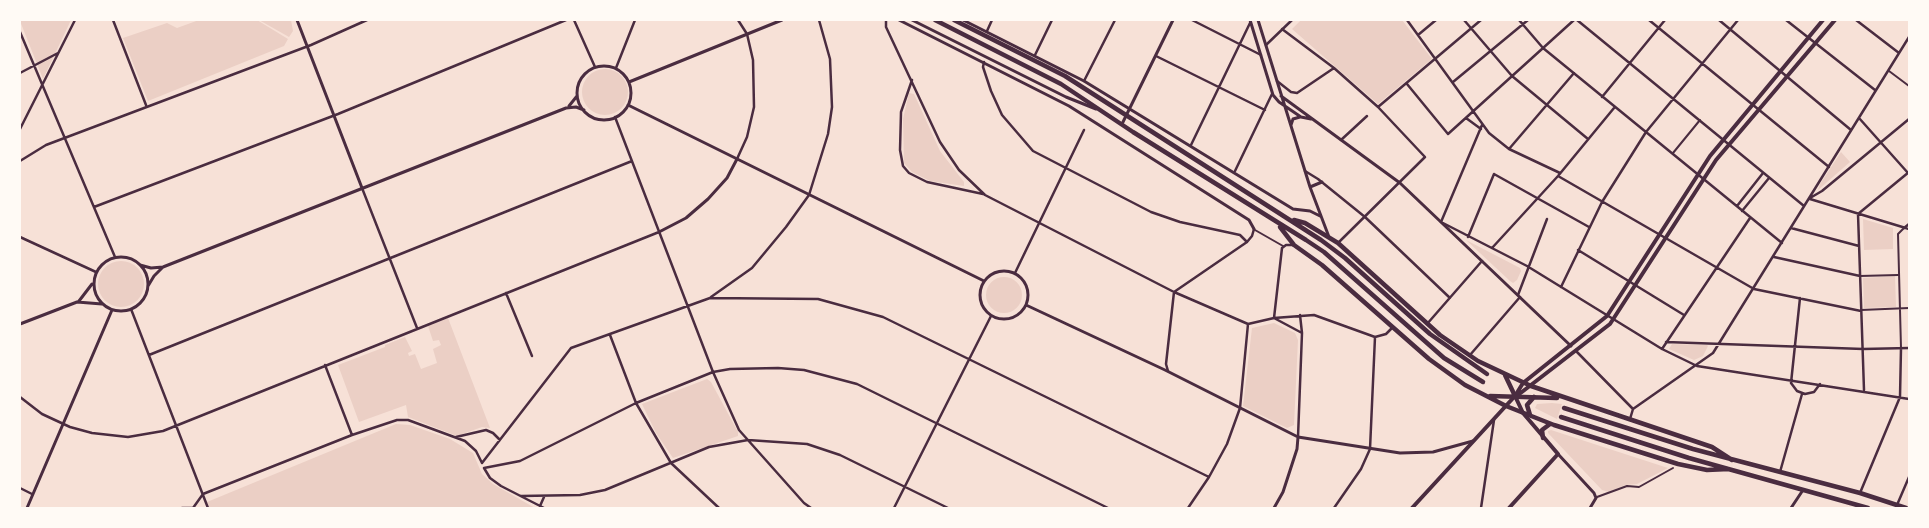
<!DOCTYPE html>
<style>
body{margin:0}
#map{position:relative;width:1929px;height:528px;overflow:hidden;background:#f7e1d7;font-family:Roboto,sans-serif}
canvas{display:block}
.frame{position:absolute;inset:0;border:21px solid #fffaf5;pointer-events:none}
</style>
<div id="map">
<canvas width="1929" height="528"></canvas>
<div class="frame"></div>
</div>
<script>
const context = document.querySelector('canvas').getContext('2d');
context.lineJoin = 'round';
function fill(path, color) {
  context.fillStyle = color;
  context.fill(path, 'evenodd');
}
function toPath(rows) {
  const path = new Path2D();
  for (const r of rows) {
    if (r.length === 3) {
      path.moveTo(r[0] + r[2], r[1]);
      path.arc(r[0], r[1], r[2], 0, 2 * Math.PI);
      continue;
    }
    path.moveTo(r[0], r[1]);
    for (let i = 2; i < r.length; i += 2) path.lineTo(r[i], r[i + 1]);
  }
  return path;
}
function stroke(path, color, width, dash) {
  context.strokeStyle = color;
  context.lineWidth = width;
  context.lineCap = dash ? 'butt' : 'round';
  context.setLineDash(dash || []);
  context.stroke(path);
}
fill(toPath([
 [20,20,71,20,43,79,20,21],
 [199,20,257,20,288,39,284,46,148,101,123,38,167,23,177,28],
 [259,20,291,20,293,31,289,37],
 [1301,20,1402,20,1432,59,1378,104,1292,29],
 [605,92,23],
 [909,93,914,94,940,151,964,182,964,186,930,181,912,172,904,163,903,119],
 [1841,152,1850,162,1818,190,1820,184],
 [1863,219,1893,228,1893,249,1864,250],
 [1466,240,1520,268,1521,271,1517,280,1513,283,1510,281],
 [121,284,23],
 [1895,276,1896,307,1864,308,1863,278],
 [1004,295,18],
 [448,318,490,428,482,427,457,436,408,417,406,405,359,422,338,365,385,347,385,345,405,337,412,351,408,353,409,356,415,354,421,369,437,363,433,349,441,345,439,340,433,341,428,326],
 [1274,323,1295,333,1298,340,1294,425,1287,428,1243,406,1252,328],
 [1672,344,1707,345,1708,346,1703,356,1694,360,1669,349],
 [707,379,711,382,738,432,738,436,673,458,656,433,642,404],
 [1552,403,1562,404,1557,419,1535,408,1537,404],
 [396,424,410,425,450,439,473,453,482,474,493,484,535,508,209,508,207,502],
 [1551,430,1668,468,1637,484,1625,485,1609,492,1602,490,1548,433,1548,431]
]), '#ebcfc5');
stroke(toPath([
 [1889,71,1909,86],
 [1673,153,1700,120],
 [1255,230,1283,246],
 [1860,276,1898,275],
 [1861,310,1909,308],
 [1901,348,1898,234,1904,228],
 [1597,497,1627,486,1639,487,1673,468]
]), '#4a2c40', 2);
stroke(toPath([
 [113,20,146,105],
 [574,20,595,67],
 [886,20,886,27,940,142,959,170,985,195,1174,292,1248,324,1274,318,1314,315,1375,337,1386,334,1393,327],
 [1192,20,1261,55],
 [1407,20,1489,133,1509,149,1560,173],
 [1464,20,1512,76,1588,139],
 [1519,20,1543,48,1782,243],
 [1577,20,1804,206],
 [1649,20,1829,167],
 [1719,20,1851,130],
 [1786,20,1875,90],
 [1856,20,1899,53],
 [1282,29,1334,68,1378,107,1425,157,1338,243],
 [987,31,992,20],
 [20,32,115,257],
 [1418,35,1436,20],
 [1266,45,1292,20],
 [1035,55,1052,20],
 [1156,56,1265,110],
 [984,62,983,67,991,91,1002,115,1033,151,1151,212,1180,222,1240,235,1247,242],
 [616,68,635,20],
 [20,73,58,53],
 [912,80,901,112,900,150,903,166,909,173,927,182,983,194],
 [1084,81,1115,20],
 [1277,81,1291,92,1297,93,1334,68],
 [1453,82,1528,20],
 [1407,84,1448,134,1574,20],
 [1602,97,1665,20],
 [1378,107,1481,20],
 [615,117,713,372,739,430,804,503,811,508],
 [1466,118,1481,129],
 [1859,118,1908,173],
 [1482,125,1441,222,1527,266,1662,349,1697,366,1909,399],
 [20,129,75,20],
 [1341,140,1367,116],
 [1191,145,1250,23],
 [1509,149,1574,73],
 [737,159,747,137,754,107,753,60,747,34,738,20],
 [20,161,46,145,311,45,367,20],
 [1235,171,1272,94],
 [1305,171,1318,179,1365,217,1450,298],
 [1558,176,1754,289,1861,311],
 [362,188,417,328],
 [1810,198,1822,191,1909,119],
 [1810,199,1909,229],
 [1737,206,1763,173],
 [94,207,338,114,566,20],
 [1742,211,1769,178],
 [1791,228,1859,246],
 [1904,228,1909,224],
 [20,237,96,272],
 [1468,237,1494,174,1589,227],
 [1293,245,1286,245,1282,248,1274,318,1302,333],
 [1492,248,1558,176,1614,108],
 [1578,250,1684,315],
 [1774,257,1860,276],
 [1015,273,1084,130],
 [1561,287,1602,202,1646,132,1738,20],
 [506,293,532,356],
 [1518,295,1547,219],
 [711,297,752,268,786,227,809,195,828,134,832,107,830,59,819,20],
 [1800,298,1791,383,1797,391,1805,394,1814,392,1820,384],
 [131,309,208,508],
 [1427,324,1482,261],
 [610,335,636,403,671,463,719,508],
 [1666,342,1863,349,1909,348],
 [1662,349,1750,218],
 [1576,351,1633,409],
 [149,355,632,161],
 [1470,355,1520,297],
 [325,365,352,435],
 [1168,371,1166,364,1174,292,1247,242,1252,236,1254,229],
 [1864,390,1858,214,1909,172],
 [20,397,42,414,70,427,92,433,128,437,163,431,659,232],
 [1630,419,1633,409,1713,353,1909,37],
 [456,437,486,430,493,433,500,440],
 [1298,437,1302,333,1300,315],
 [482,463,571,348,710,298,818,299,883,317,1209,477],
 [484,468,520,461,636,403,713,372,730,369,778,368,804,370,857,384,1108,508],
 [484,468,490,478,501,486,544,508],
 [1780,472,1802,394],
 [20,488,32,494],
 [1860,493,1900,397,1901,348],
 [521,496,580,495,605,490,709,447,748,440,807,444,840,455,948,508],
 [1897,505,1909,477],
 [540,506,544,497],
 [182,508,193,508],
 [193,508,203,494,352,435,397,420,408,420,465,441,476,451,482,463],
 [894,508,991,316],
 [1188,508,1209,477,1227,444,1240,408,1248,324],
 [1334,508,1361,469,1370,449,1375,337],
 [1481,508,1494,420]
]), '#4a2c40', 2.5);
stroke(toPath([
 [297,20,362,188],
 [899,20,1069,106,1249,220,1254,229],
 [912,20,1066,97,1096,109],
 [963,20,1084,81,1293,209,1310,211,1320,216],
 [1250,20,1273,95,1279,102,1301,117,1311,119],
 [1258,20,1310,187,1329,237],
 [604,93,27],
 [629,82,782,20],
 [1281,96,1400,183,1571,346],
 [628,105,984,281],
 [569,106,577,96],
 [1122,124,1173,20],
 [1291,125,1293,119,1300,117],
 [1310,187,1322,182],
 [659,232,686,218,708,199,727,178,737,159],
 [121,284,27],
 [140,265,151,268,163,267,566,108,576,107,584,110],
 [1004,295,24],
 [148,286,154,276,163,267],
 [79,301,92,284],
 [1026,305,1165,370,1298,437,1400,453,1433,452,1473,441],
 [20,324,77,302,102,304],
 [1558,454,1594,493,1596,498,1590,508],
 [27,508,112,310],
 [1274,508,1283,492,1297,449,1298,437],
 [1791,508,1803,490]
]), '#4a2c40', 3);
stroke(toPath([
 [1518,395,1610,324,1716,160,1835,20],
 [1412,508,1515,396,1523,383,1607,316,1710,156,1823,20],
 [1509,508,1558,454,1523,413,1515,396]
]), '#4a2c40', 4);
stroke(toPath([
 [935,20,1061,84,1133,132,1306,240,1324,252,1444,358,1483,382],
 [954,20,1065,76,1321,240,1345,258,1430,334,1487,374],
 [1294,220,1305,223,1338,243,1440,335,1478,361,1531,386,1712,447,1732,460],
 [1280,227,1294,245,1322,265,1429,359,1465,385,1506,406,1554,425,1678,464,1707,470,1729,469],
 [1505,375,1515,396],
 [1490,396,1557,398],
 [1564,408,1693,449,1860,493,1906,508],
 [1530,415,1527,405,1534,397],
 [1561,417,1689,458,1868,508],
 [1543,438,1542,430,1550,424]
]), '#4a2c40', 4.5);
</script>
